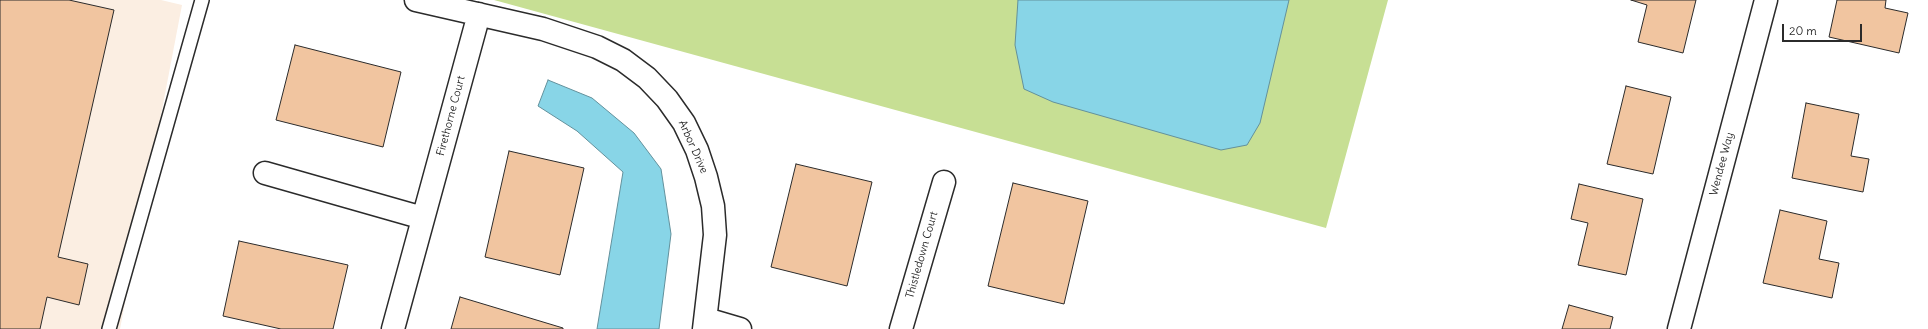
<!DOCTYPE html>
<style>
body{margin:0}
#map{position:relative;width:1928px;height:329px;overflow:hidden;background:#fff;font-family:Delius,sans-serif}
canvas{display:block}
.scale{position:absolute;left:1782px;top:24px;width:80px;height:18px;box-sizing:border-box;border:2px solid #2b2b2b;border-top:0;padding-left:5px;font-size:12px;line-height:14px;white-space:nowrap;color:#2b2b2b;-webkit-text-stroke:3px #fff;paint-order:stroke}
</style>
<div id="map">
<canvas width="1928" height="329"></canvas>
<div class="scale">20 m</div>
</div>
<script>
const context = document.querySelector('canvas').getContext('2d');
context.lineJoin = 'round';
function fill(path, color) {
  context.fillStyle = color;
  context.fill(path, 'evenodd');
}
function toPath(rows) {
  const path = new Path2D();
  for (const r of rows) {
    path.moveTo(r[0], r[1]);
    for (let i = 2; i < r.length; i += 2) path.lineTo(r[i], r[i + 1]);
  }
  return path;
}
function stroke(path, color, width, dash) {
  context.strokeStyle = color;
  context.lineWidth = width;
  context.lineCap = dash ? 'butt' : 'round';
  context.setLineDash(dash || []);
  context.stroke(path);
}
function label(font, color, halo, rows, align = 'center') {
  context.font = font + ' Delius,sans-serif';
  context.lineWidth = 4;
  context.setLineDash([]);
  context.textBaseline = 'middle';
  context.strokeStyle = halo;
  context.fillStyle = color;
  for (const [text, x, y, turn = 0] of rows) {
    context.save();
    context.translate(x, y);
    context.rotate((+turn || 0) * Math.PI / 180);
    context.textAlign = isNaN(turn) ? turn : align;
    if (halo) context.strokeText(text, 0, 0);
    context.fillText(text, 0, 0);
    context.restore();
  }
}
fill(toPath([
 [0,0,161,0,182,5,120,329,0,329]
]), '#fbeee2');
fill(toPath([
 [494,0,1388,0,1326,228]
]), '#c7df94');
const water = toPath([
 [1018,0,1289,0,1260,123,1247,145,1221,150,1053,102,1024,89,1015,45,1018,0],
 [548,80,592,98,634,133,661,169,671,234,659,329,597,329,623,172,577,131,538,106,548,80]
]);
fill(water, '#88d5e7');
stroke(water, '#63919c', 1);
const building = toPath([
 [0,0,69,0,114,10,58,257,88,264,79,305,47,297,40,329,0,329,0,0],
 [1631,0,1696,0,1683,53,1638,42,1647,5,1631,0],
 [1837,0,1886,0,1885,8,1908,13,1899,53,1829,37,1837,0],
 [295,45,401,72,383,147,276,120,295,45],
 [1626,86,1671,97,1653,174,1607,164,1626,86],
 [1806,103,1859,114,1851,156,1869,159,1863,192,1792,178,1806,103],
 [509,151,584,168,560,275,485,257,509,151],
 [796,164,872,182,847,286,771,267,796,164],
 [1013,183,1088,201,1064,304,988,286,1013,183],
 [1579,184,1643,199,1626,275,1578,265,1588,223,1571,219,1579,184],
 [1780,210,1827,221,1819,259,1839,263,1832,298,1763,283,1780,210],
 [239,241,348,265,333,329,281,329,223,316,239,241],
 [460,297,563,328,563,329,451,329,460,297],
 [1569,305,1613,317,1610,329,1562,329,1569,305]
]);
fill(building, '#f1c5a0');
stroke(building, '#2b2b2b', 1);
const lane = toPath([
 [109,329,202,0]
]);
const street = toPath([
 [416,0,543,29,597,47,623,60,647,78,667,99,684,123,697,150,706,177,713,206,715,235,704,329],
 [265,173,423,218],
 [706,319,740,329],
 [393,329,479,14],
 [901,329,944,182],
 [1679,329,1766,0]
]);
stroke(lane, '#2b2b2b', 16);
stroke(street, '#2b2b2b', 25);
stroke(lane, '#fff', 13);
stroke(street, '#fff', 22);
label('11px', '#2b2b2b', '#fff', [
 ["Firethorne Court",451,116,-75],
 ["Arbor Drive",693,147,66],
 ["Wendee Way",1722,164,-75],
 ["Thistledown Court",922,255,-74]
]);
</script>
